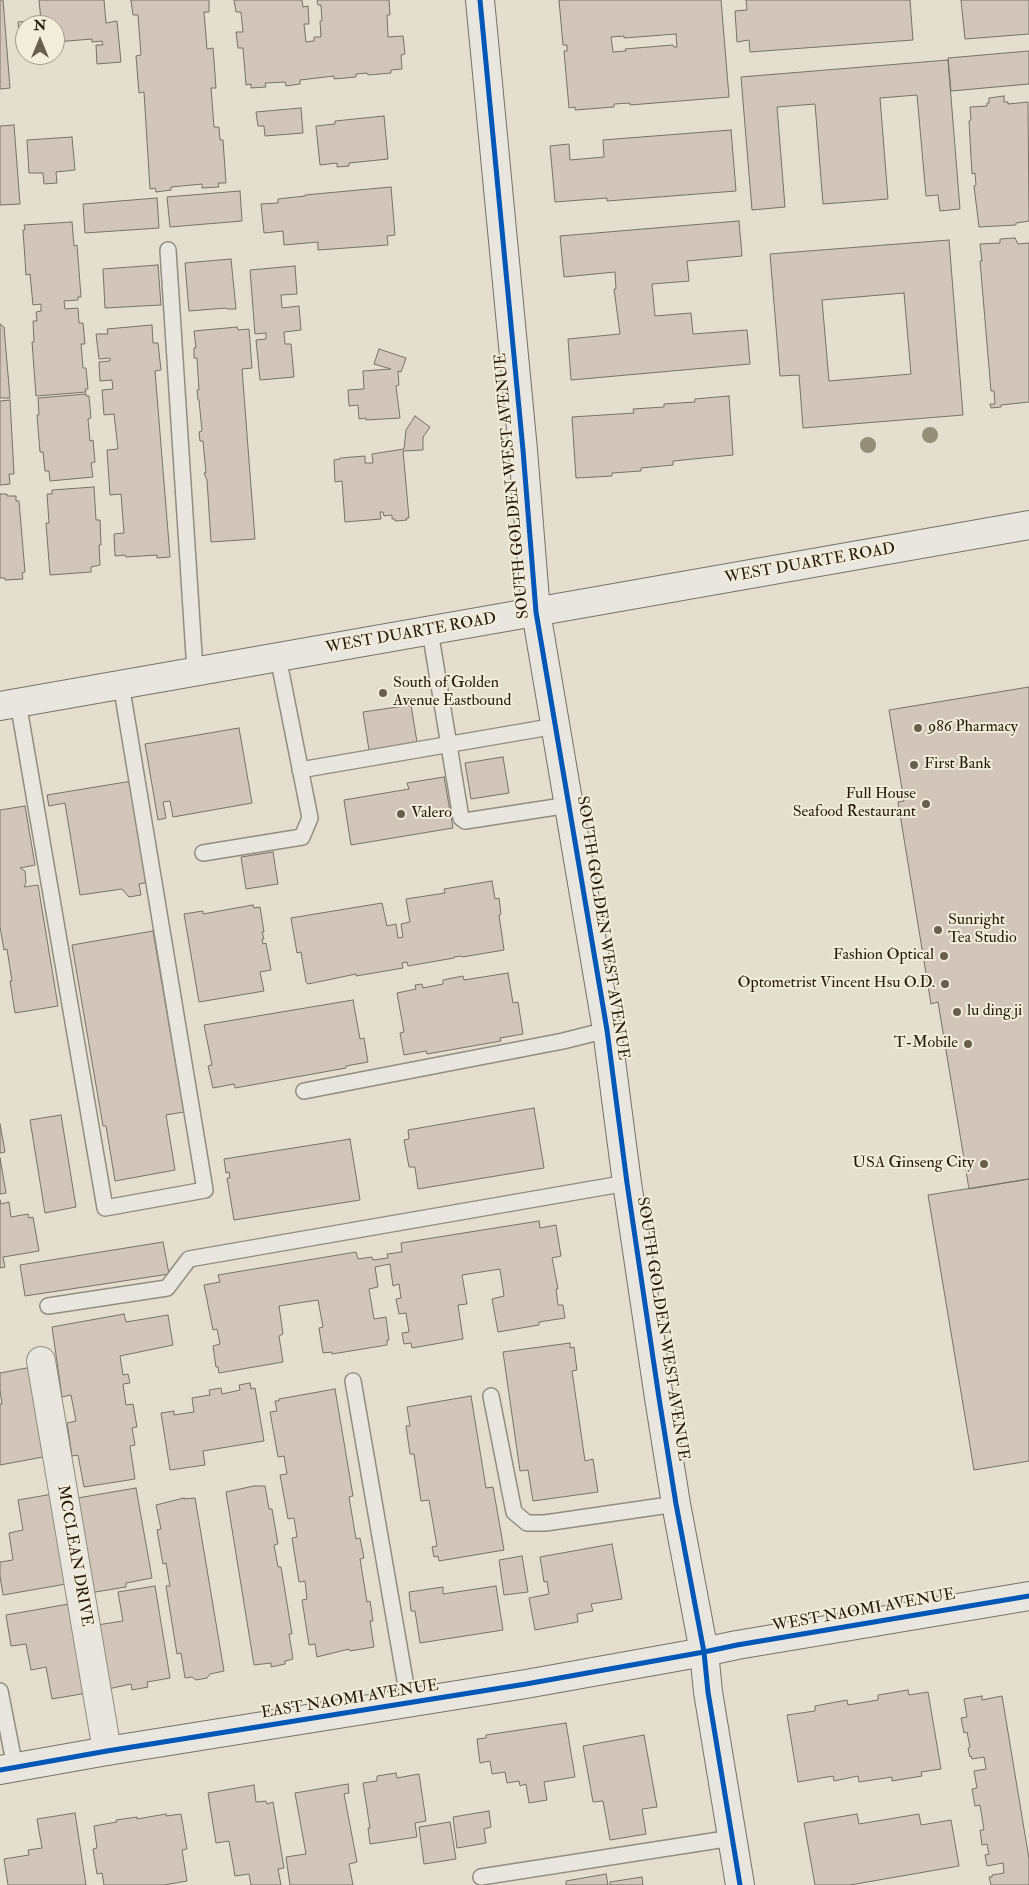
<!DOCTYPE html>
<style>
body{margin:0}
#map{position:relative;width:1029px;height:1885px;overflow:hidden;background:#e3dece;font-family:"IM FELL Double Pica",serif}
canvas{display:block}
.north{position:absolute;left:15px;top:15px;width:50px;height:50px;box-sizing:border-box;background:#f2edda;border:1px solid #a09987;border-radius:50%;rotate:0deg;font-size:14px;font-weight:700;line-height:20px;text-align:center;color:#261a0b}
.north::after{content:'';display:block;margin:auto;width:18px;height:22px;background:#685f4f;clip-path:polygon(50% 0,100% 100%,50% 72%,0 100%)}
</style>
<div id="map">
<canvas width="1029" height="1885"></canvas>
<div class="north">N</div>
</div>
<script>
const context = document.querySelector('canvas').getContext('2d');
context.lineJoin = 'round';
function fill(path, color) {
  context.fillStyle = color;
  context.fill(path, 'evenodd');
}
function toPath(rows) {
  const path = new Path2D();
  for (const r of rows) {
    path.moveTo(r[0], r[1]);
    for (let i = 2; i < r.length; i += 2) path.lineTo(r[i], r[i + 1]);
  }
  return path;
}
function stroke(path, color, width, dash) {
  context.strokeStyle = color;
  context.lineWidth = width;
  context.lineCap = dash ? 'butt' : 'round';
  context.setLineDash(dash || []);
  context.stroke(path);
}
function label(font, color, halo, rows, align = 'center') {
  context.font = font + ' "IM FELL Double Pica",serif';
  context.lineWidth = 4;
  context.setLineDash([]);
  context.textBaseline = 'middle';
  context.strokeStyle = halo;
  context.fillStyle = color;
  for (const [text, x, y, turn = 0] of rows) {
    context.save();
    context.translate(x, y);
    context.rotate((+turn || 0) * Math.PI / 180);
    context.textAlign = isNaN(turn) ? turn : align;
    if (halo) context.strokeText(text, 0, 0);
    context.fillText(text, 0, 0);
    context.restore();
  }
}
const building = toPath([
 [0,0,3,0,10,88,0,89,0,0],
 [39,0,104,0,106,23,117,21,121,62,97,64,96,45,103,45,102,41,92,42,92,39,55,42,55,25,25,25,25,40,20,40,18,22,41,20,39,0],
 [131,0,209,0,209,12,204,12,207,49,213,48,216,88,211,88,214,127,219,127,220,140,223,140,226,183,218,183,219,187,202,188,202,184,171,187,171,190,156,192,155,188,150,189,144,92,139,93,136,56,141,55,138,15,133,15,131,0],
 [234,0,302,0,303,7,308,6,309,24,304,24,306,42,314,41,314,37,321,37,320,21,322,21,321,5,318,5,317,0,389,0,390,15,387,15,388,37,403,36,405,54,401,55,402,69,391,70,391,73,368,75,367,73,356,74,356,77,334,79,334,76,300,80,300,84,286,86,285,82,265,83,266,87,251,88,251,84,246,85,243,48,238,48,236,32,243,32,241,12,236,12,234,0],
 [559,0,721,0,729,97,630,105,630,103,614,104,614,107,575,110,575,107,569,108,564,51,567,51,567,45,563,45,559,0],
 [676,34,677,47,674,47,673,45,625,49,626,51,613,52,611,37,624,36,624,38,676,34],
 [746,0,910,0,913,40,750,52,749,40,737,42,735,11,747,10,746,0],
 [961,0,1029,0,1029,34,965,39,961,0],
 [1029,51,1029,84,951,91,948,58,1029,51],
 [948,60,960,209,940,211,938,195,926,196,917,95,880,98,888,199,823,204,815,104,777,107,785,207,752,210,741,77,948,60],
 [1004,96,1004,102,1008,102,1008,104,1028,102,1029,221,1016,223,1016,225,979,227,974,186,976,185,975,173,972,174,969,121,971,120,970,107,987,106,987,103,989,103,989,98,1004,96],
 [301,108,303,133,265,136,264,126,258,126,256,112,301,108],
 [384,116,388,159,349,163,349,166,337,167,337,163,320,165,316,126,335,124,335,121,384,116],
 [14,125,20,204,0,205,0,126,14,125],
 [731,130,736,191,607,201,607,198,555,202,550,146,569,144,570,160,604,157,603,140,731,130],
 [72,137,75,170,56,172,57,183,44,184,43,173,29,173,27,140,72,137],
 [391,187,395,235,387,236,388,245,318,250,318,242,284,245,283,231,264,233,261,204,278,203,278,199,305,196,305,195,391,187],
 [240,191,242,221,170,227,167,197,240,191],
 [157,198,159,228,85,233,83,204,157,198],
 [739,221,742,256,687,261,689,281,652,284,655,316,691,313,693,334,747,330,750,364,571,380,568,339,620,334,614,289,616,289,615,272,564,277,560,236,739,221],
 [72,222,74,246,77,245,81,297,78,297,78,300,64,301,65,309,78,308,79,323,83,323,85,344,81,344,83,368,86,368,88,389,85,389,86,392,36,396,32,342,34,342,33,321,37,321,36,312,41,311,41,304,33,305,30,274,26,275,23,230,25,230,24,225,72,222],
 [1015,238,1018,244,1029,243,1029,402,1001,405,1001,407,991,408,990,404,995,404,994,391,991,391,980,261,982,261,980,244,1000,243,1000,239,1015,238],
 [949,240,963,415,803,428,799,375,780,376,770,254,949,240],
 [904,293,911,374,829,381,822,300,904,293],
 [231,259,236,309,227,309,226,308,189,311,185,263,231,259],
 [158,265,161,305,105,308,103,269,158,265],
 [295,266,297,294,281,295,282,308,299,306,301,330,284,332,285,344,291,344,294,377,260,380,256,340,266,339,266,333,255,334,250,270,295,266],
 [0,324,4,327,10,398,0,398,0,324],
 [152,325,153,343,158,343,161,370,155,371,170,557,157,558,157,555,126,557,125,555,115,556,114,534,124,533,121,494,110,495,107,450,118,449,114,414,104,415,102,390,113,389,112,380,100,381,99,362,110,361,110,358,99,359,96,334,108,334,107,329,152,325],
 [237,327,238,330,249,329,252,368,242,369,255,539,211,542,207,480,204,473,206,473,203,441,200,441,199,432,202,431,199,400,198,400,197,390,199,390,197,358,194,358,194,348,196,348,194,331,237,327],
 [379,349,406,358,401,372,398,371,399,385,396,386,400,418,366,420,366,418,359,419,358,405,349,406,348,390,364,389,363,371,391,369,374,364,379,349],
 [86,394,86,396,89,396,91,418,88,419,90,441,93,440,95,462,91,463,93,477,50,481,49,471,45,471,43,452,40,452,37,415,39,415,38,398,86,394],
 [729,396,733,455,673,461,673,465,641,468,641,471,612,473,612,476,576,478,572,417,634,413,633,409,664,407,664,404,695,402,695,399,729,396],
 [10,400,14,474,9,474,10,484,0,485,0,401,10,400],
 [415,416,430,427,423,437,423,450,403,451,409,518,406,518,407,520,395,521,395,519,392,519,392,515,384,516,383,512,380,512,381,519,345,522,342,481,335,482,334,460,340,459,340,458,365,456,365,463,373,463,372,454,404,449,406,430,415,416],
 [94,487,96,520,100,520,101,545,99,545,100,565,91,567,91,572,50,575,46,523,49,523,47,494,52,494,52,490,94,487],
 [0,494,7,494,7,496,16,496,16,501,19,501,25,572,22,573,23,579,5,580,5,578,0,578,0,494],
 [1029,687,1029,1179,969,1189,938,1002,931,1004,898,802,904,801,889,710,1029,687],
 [411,705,417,742,369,750,363,712,411,705],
 [239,728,252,803,173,817,170,801,163,802,166,818,158,820,145,744,239,728],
 [503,757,509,793,471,799,465,763,503,757],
 [444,777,453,828,351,845,344,800,409,789,407,783,444,777],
 [132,781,149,882,139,884,141,895,129,897,122,889,80,895,65,803,49,806,47,795,132,781],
 [25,806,35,865,20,868,25,871,26,883,24,887,38,885,58,1006,15,1013,10,981,12,981,7,949,4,950,0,927,0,810,25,806],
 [273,852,278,884,246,889,241,857,273,852],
 [492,881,495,899,499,898,501,914,499,915,504,950,462,957,461,956,454,957,454,958,408,966,407,962,402,963,403,968,356,976,356,974,308,984,306,982,301,952,297,953,291,918,382,903,387,926,396,924,398,938,403,937,401,924,410,922,406,899,445,893,444,889,492,881],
 [253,905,254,908,260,907,264,932,262,932,264,939,262,939,263,944,266,943,271,970,260,972,264,991,199,1002,184,914,203,911,203,914,253,905],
 [153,931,184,1112,166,1115,175,1170,115,1181,106,1126,103,1126,72,945,153,931],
 [508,973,513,1003,518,1002,523,1034,500,1038,501,1041,427,1054,426,1051,404,1055,400,1033,404,1032,397,993,416,989,415,985,422,984,423,988,443,984,443,980,463,976,464,980,508,973],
 [353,1000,360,1039,364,1038,368,1062,346,1066,346,1068,235,1088,234,1084,213,1088,208,1066,212,1065,204,1025,353,1000],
 [534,1108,544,1168,418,1189,415,1167,409,1167,404,1140,409,1139,408,1130,534,1108],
 [61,1115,76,1207,45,1213,30,1120,61,1115],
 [0,1124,5,1152,0,1153,0,1124],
 [350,1139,360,1200,234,1220,227,1178,230,1178,229,1172,226,1173,224,1159,350,1139],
 [0,1158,6,1193,0,1194,0,1158],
 [1029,1179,1029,1461,974,1470,928,1195,1029,1179],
 [0,1200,1,1204,9,1202,11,1217,28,1214,29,1218,33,1217,39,1251,3,1257,5,1267,0,1268,0,1200],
 [539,1221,540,1228,556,1225,561,1256,552,1258,558,1289,556,1289,558,1305,563,1305,565,1318,539,1322,539,1325,498,1332,492,1299,504,1296,500,1269,462,1275,467,1304,458,1305,463,1339,412,1348,411,1343,404,1344,402,1333,409,1332,406,1313,399,1314,396,1299,401,1298,399,1284,393,1286,390,1264,375,1267,378,1287,369,1289,374,1319,386,1317,389,1340,387,1340,387,1345,332,1354,332,1352,323,1353,319,1328,323,1327,318,1300,279,1306,283,1334,279,1336,283,1362,219,1373,218,1367,216,1367,213,1346,220,1344,217,1329,213,1330,204,1285,220,1282,218,1275,356,1252,358,1259,372,1257,373,1260,388,1258,387,1254,402,1252,401,1243,539,1221],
 [163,1242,169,1274,25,1296,20,1265,163,1242],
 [124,1314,126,1322,168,1315,173,1345,120,1356,123,1375,128,1374,130,1383,123,1384,126,1405,133,1404,137,1427,132,1428,135,1445,130,1446,135,1479,84,1487,78,1455,72,1456,67,1423,76,1421,71,1395,62,1397,52,1327,124,1314],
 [570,1343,570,1348,574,1347,577,1370,572,1371,585,1461,593,1459,598,1492,533,1501,528,1470,520,1471,503,1352,570,1343],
 [32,1367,43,1457,0,1465,0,1404,2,1404,0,1390,0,1373,32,1367],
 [250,1383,251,1389,255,1388,264,1441,203,1451,205,1465,170,1470,161,1413,174,1411,174,1415,194,1412,192,1398,210,1395,209,1390,221,1388,222,1394,240,1390,239,1385,250,1383],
 [335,1389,353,1496,349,1497,356,1539,360,1538,364,1558,360,1559,367,1602,370,1601,373,1621,370,1621,374,1647,350,1651,349,1649,317,1657,315,1644,309,1645,302,1600,307,1599,305,1581,299,1582,292,1538,297,1537,294,1518,288,1519,280,1475,287,1474,284,1456,278,1457,270,1412,277,1411,275,1401,279,1401,279,1399,335,1389],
 [471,1396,486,1488,493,1487,504,1550,439,1561,438,1556,434,1557,432,1547,437,1546,429,1500,421,1501,414,1454,410,1454,406,1426,410,1426,407,1407,471,1396],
 [254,1486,265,1486,269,1509,272,1509,278,1544,274,1545,278,1567,281,1567,292,1634,289,1634,293,1659,285,1661,285,1664,271,1667,271,1663,254,1665,226,1492,254,1486],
 [136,1488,152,1578,126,1583,126,1587,83,1594,66,1500,136,1488],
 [53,1494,66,1584,3,1595,0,1576,0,1562,13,1560,9,1533,23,1530,18,1500,53,1494],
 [184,1498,184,1499,195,1498,224,1671,210,1674,207,1678,196,1680,192,1677,185,1678,181,1653,177,1654,166,1586,170,1586,166,1563,163,1564,157,1530,161,1529,156,1505,184,1498],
 [612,1544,622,1599,591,1604,593,1611,577,1614,578,1622,535,1630,529,1598,549,1594,547,1581,544,1582,540,1557,612,1544],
 [522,1556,528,1592,504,1595,499,1560,522,1556],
 [155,1586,170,1678,147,1682,148,1687,132,1690,131,1684,108,1689,97,1625,123,1621,118,1592,155,1586],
 [496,1586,503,1630,420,1643,415,1611,411,1611,409,1592,443,1587,443,1594,496,1586],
 [69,1604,87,1693,52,1699,46,1667,31,1670,26,1644,11,1646,6,1615,69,1604],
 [908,1690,909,1695,928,1692,941,1769,921,1772,922,1776,892,1781,892,1777,859,1782,858,1776,834,1781,833,1776,798,1782,787,1715,815,1711,815,1706,847,1700,848,1705,878,1700,878,1695,908,1690],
 [982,1696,982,1700,1002,1696,1029,1859,1029,1885,991,1885,989,1877,992,1877,992,1875,1004,1873,1003,1863,987,1866,985,1855,989,1854,987,1844,982,1845,980,1830,984,1830,980,1805,975,1806,972,1789,977,1788,974,1771,986,1769,984,1757,972,1759,971,1756,970,1757,968,1748,970,1747,967,1732,964,1733,961,1718,967,1717,964,1699,982,1696],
 [566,1723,575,1777,544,1782,547,1800,529,1803,526,1784,520,1786,519,1781,507,1783,505,1772,492,1774,490,1761,480,1763,477,1739,486,1738,486,1735,566,1723],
 [644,1735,657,1807,642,1809,646,1834,610,1840,603,1801,593,1802,583,1746,644,1735],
 [396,1773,397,1778,419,1774,426,1821,415,1823,417,1837,370,1844,368,1828,370,1828,363,1783,377,1781,377,1776,396,1773],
 [348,1784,349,1793,344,1794,357,1862,349,1864,353,1885,290,1885,286,1857,306,1854,295,1793,348,1784],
 [254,1785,256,1802,266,1801,267,1804,273,1802,284,1868,278,1869,281,1885,251,1885,249,1874,235,1876,229,1841,216,1843,208,1793,254,1785],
 [489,1811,491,1827,484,1829,486,1843,457,1848,453,1817,489,1811],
 [75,1813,86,1885,8,1885,4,1859,29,1855,28,1850,42,1848,37,1819,75,1813],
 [166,1814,166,1816,181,1814,187,1849,182,1850,187,1881,164,1885,104,1885,102,1873,97,1874,93,1849,97,1848,94,1826,117,1822,116,1820,137,1817,137,1819,166,1814],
 [857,1814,859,1824,919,1814,921,1825,951,1820,959,1866,850,1885,815,1885,804,1823,857,1814],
 [450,1822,456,1859,424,1864,419,1827,450,1822],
 [606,1874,608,1885,566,1885,566,1881,606,1874],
 [642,1877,643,1885,610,1885,610,1882,642,1877]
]);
fill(building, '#d2c6ba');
stroke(building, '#767268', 1);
const lane = toPath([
 [168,250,195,671],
 [430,631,461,818,465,821,569,805],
 [18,702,105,1208,205,1190,121,684],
 [300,770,556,726],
 [203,853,302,837,310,818,278,657],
 [304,1091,563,1041,607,1030],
 [48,1306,167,1288,189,1259,627,1183],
 [353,1381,409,1703],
 [491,1396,514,1512,527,1523,545,1523,676,1504],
 [0,1691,15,1767],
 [481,1877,732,1838]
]);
const street = toPath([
 [41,1361,107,1751]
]);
const secondary = toPath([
 [480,0,523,450,536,612,607,1030,627,1183,659,1398,676,1504,704,1652,708,1692,740,1885],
 [0,706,1029,525],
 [0,1770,107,1751,526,1684,704,1652,737,1645,1029,1596]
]);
stroke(lane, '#918d82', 18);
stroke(street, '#918d82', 30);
stroke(secondary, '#767268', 30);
stroke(lane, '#e9e6df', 15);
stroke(street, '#e9e6df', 28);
stroke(secondary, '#e9e6df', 28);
stroke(toPath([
 [480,0,523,450,536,612,607,1030,627,1183,659,1398,676,1504,704,1652,708,1692,740,1885],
 [0,1770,107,1751,526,1684,704,1652,737,1645,1029,1596]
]), '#0057b8', 5);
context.fillStyle = '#948e79';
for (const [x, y] of [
 [930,435],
 [868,445]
]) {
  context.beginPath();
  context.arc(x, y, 8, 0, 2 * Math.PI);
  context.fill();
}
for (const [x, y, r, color] of [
 [383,693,5,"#685f4f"],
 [918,728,5,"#685f4f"],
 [914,765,5,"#685f4f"],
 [926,804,5,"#685f4f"],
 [401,814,5,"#685f4f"],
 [938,930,5,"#685f4f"],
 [944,956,5,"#685f4f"],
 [945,984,5,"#685f4f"],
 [957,1012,5,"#685f4f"],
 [968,1044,5,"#685f4f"],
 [984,1164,5,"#685f4f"]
]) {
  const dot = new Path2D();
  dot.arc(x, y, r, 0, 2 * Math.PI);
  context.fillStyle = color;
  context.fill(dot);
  stroke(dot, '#f2edda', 2);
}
label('16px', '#261a0b', '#f2edda', [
 ["SOUTH GOLDEN WEST AVENUE",513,486,-95],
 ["WEST DUARTE ROAD",810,564,-10],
 ["WEST DUARTE ROAD",411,634,-10],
 ["SOUTH GOLDEN WEST AVENUE",602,928,81],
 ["SOUTH GOLDEN WEST AVENUE",662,1329,81],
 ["MCCLEAN DRIVE",74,1556,80],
 ["WEST NAOMI AVENUE",864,1611,-10],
 ["EAST NAOMI AVENUE",350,1700,-9]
]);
label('16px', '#261a0b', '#f2edda', [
 ["South of Golden",393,684],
 ["Avenue Eastbound",393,702],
 ["986 Pharmacy",928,728],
 ["First Bank",924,765],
 ["Full House",916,795,"right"],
 ["Seafood Restaurant",916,813,"right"],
 ["Valero",411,814],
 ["Sunright",948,921],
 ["Tea Studio",948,939],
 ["Fashion Optical",934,956,"right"],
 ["Optometrist Vincent Hsu O.D.",935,984,"right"],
 ["lu ding ji",967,1012],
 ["T-Mobile",958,1044,"right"],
 ["USA Ginseng City",974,1164,"right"]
], 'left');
</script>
